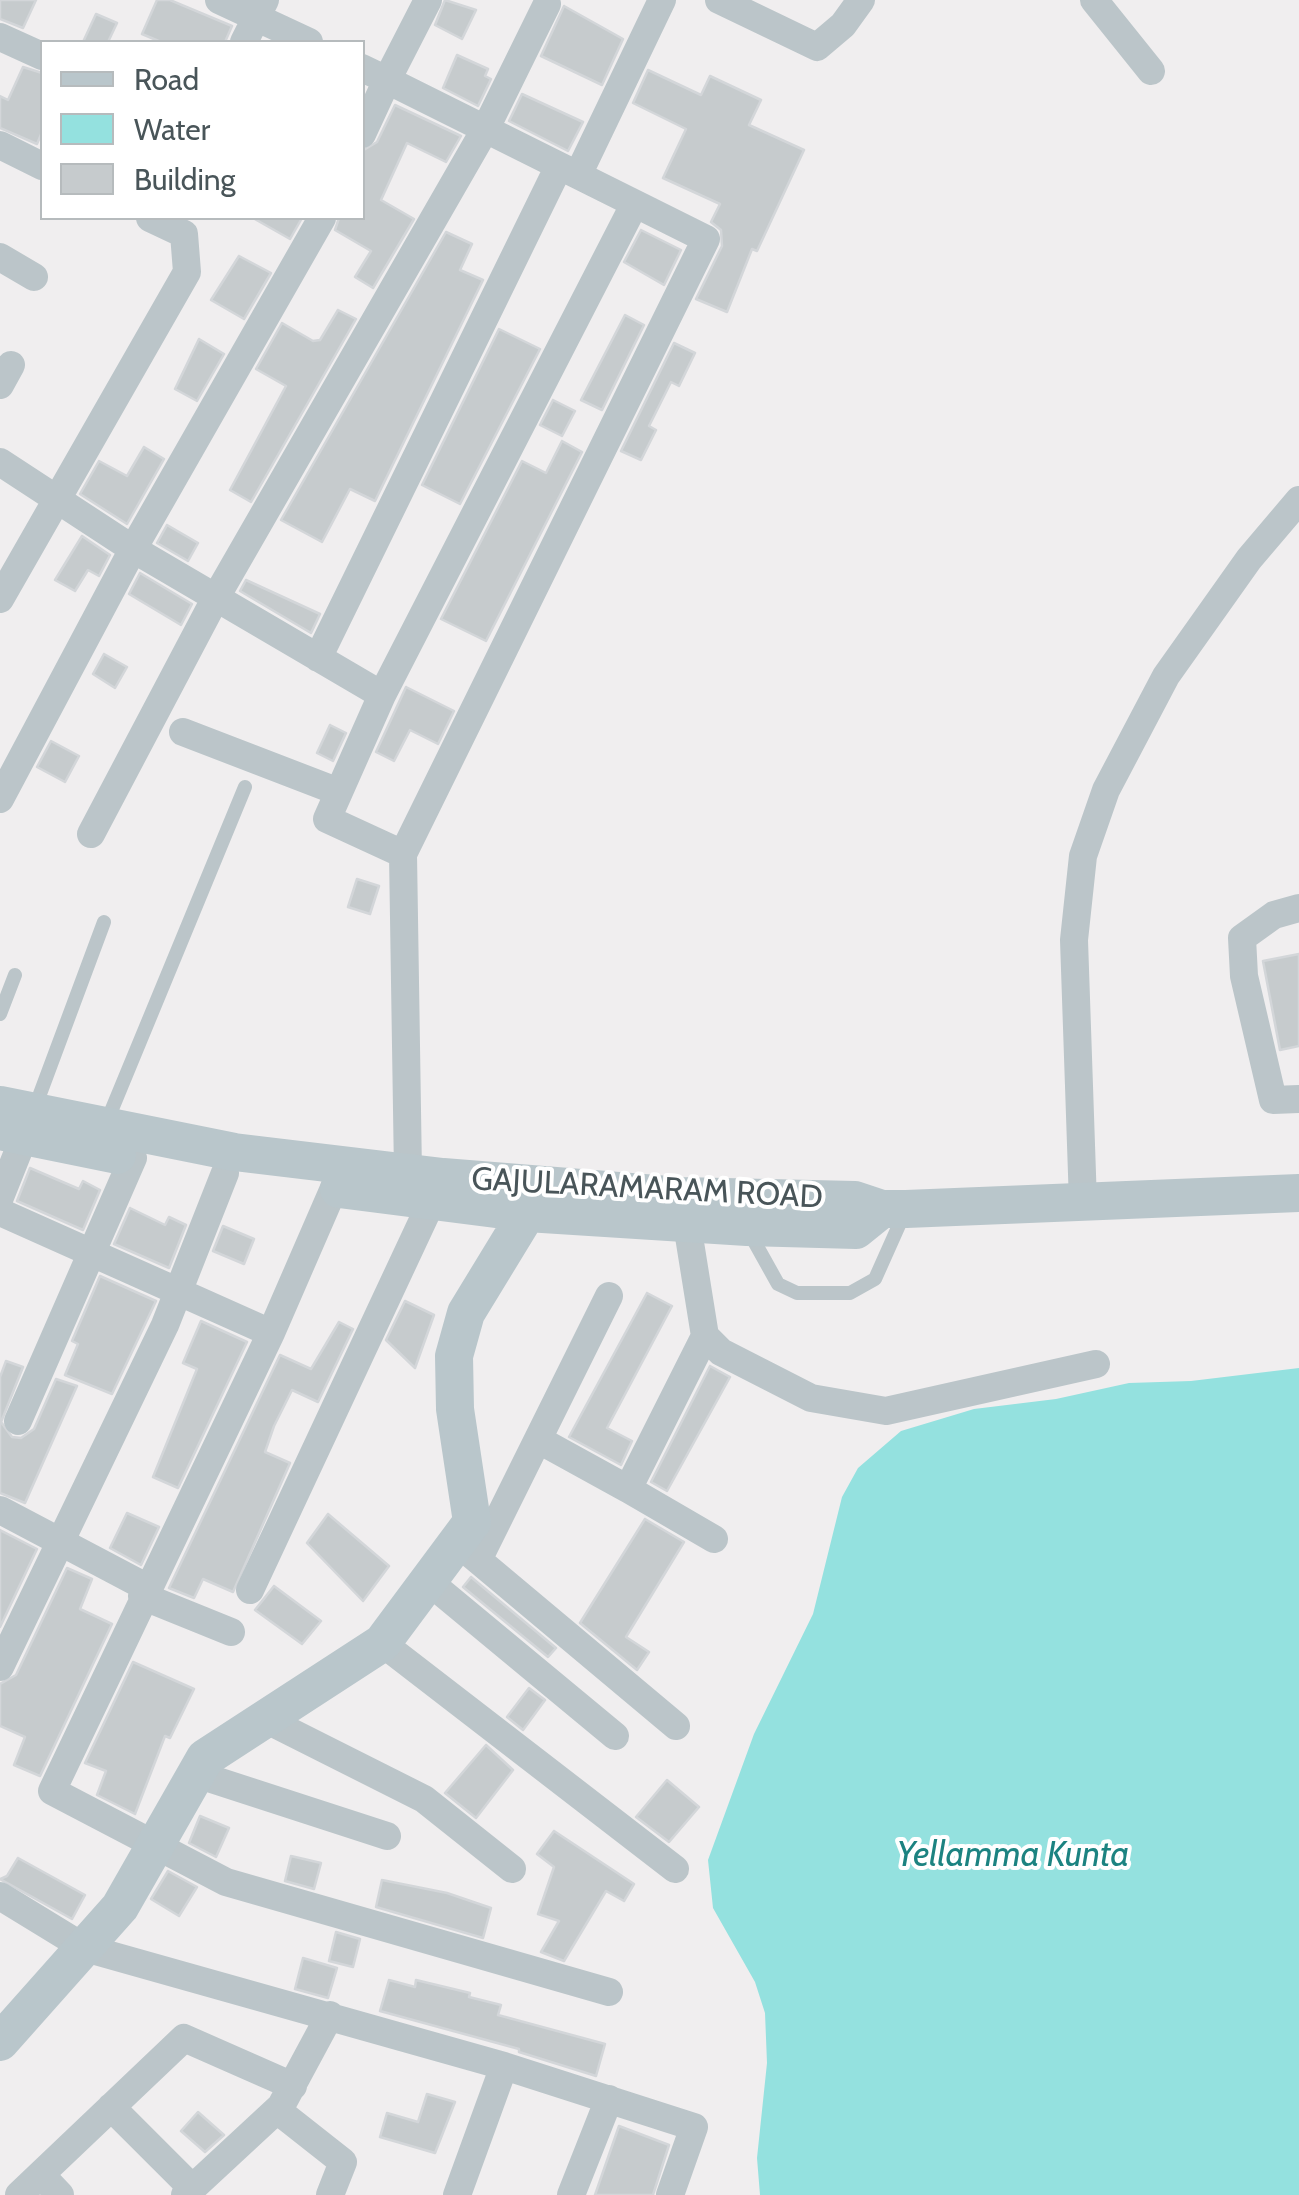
<!DOCTYPE html>
<style>
body{margin:0}
#map{position:relative;width:1299px;height:2195px;overflow:hidden;background:#f0eeef;font-family:Cabin,sans-serif}
canvas{display:block}
.legend{position:absolute;left:40px;top:40px;width:325px;height:180px;box-sizing:border-box;background:#fff;border:2px solid #b6bbbd;margin:0;padding:12px 18px;list-style:none;font-size:30px;color:#495559}
.legend li{display:flex;align-items:center;gap:20px;height:50px}
.legend b{width:50px;border:2px solid #b6bbbd}
</style>
<div id="map">
<canvas width="1299" height="2195"></canvas>
<ul class="legend">
<li><b style="height:12px;background:#b9c6cb"></b>Road</li>
<li><b style="height:28px;background:#94e1df"></b>Water</li>
<li><b style="height:28px;background:#c6cbcd"></b>Building</li>
</ul>
</div>
<script>
const context = document.querySelector('canvas').getContext('2d');
context.lineJoin = 'round';
function fill(path, color) {
  context.fillStyle = color;
  context.fill(path, 'evenodd');
}
function toPath(rows) {
  const path = new Path2D();
  for (const r of rows) {
    path.moveTo(r[0], r[1]);
    for (let i = 2; i < r.length; i += 2) path.lineTo(r[i], r[i + 1]);
  }
  return path;
}
function stroke(path, color, width, dash) {
  context.strokeStyle = color;
  context.lineWidth = width;
  context.lineCap = dash ? 'butt' : 'round';
  context.setLineDash(dash || []);
  context.stroke(path);
}
function label(font, color, halo, rows, align = 'center') {
  context.font = font + ' Cabin,sans-serif';
  context.lineWidth = 8;
  context.setLineDash([]);
  context.textBaseline = 'middle';
  context.strokeStyle = halo;
  context.fillStyle = color;
  for (const [text, x, y, turn = 0] of rows) {
    context.save();
    context.translate(x, y);
    context.rotate((+turn || 0) * Math.PI / 180);
    context.textAlign = isNaN(turn) ? turn : align;
    if (halo) context.strokeText(text, 0, 0);
    context.fillText(text, 0, 0);
    context.restore();
  }
}
fill(toPath([
 [1299,1368,1299,2195,760,2195,757,2158,767,2063,765,2013,755,1982,713,1908,708,1860,754,1734,813,1614,842,1497,858,1468,901,1431,974,1409,1056,1399,1129,1383,1191,1381]
]), '#94e1df');
const building = toPath([
 [0,0,36,0,23,28,0,19,0,0],
 [157,0,170,0,232,26,225,42,161,42,142,34,157,0],
 [445,0,476,10,462,39,435,25,445,0],
 [564,6,623,39,602,85,541,56,564,6],
 [96,14,117,23,108,42,83,42,96,14],
 [457,55,488,69,485,76,491,79,478,106,443,88,457,55],
 [23,67,42,73,42,132,37,144,0,128,0,96,8,100,23,67],
 [648,70,701,95,710,76,761,100,749,125,804,150,757,251,752,249,727,312,696,299,722,246,721,230,711,222,720,204,663,178,686,129,633,103,648,70],
 [522,94,583,122,568,151,509,121,522,94],
 [395,105,461,136,446,162,407,143,381,200,414,219,373,288,355,277,371,251,335,230,339,218,362,218,362,151,377,142,395,105],
 [253,218,302,218,290,239,253,218],
 [641,230,681,250,664,285,624,262,641,230],
 [446,232,472,244,460,270,483,280,375,501,350,489,322,542,281,520,446,232],
 [239,256,271,273,244,319,211,300,239,256],
 [338,310,356,319,251,502,230,490,286,386,256,369,282,323,313,341,320,340,338,310],
 [625,315,644,325,602,410,581,400,625,315],
 [499,329,540,349,460,504,422,485,499,329],
 [199,339,224,354,197,401,175,389,199,339],
 [674,343,695,353,679,386,671,382,649,426,656,430,641,460,621,451,674,343],
 [553,400,575,411,562,436,540,425,553,400],
 [562,441,582,452,486,641,441,619,522,461,546,473,562,441],
 [144,447,164,459,127,524,80,494,99,461,127,476,144,447],
 [167,525,198,543,188,561,157,543,167,525],
 [82,536,110,555,99,576,88,570,75,591,55,580,82,536],
 [140,573,192,604,181,625,129,594,140,573],
 [246,580,320,614,311,633,240,591,246,580],
 [104,654,127,667,115,688,93,674,104,654],
 [406,687,454,711,438,744,410,730,394,761,376,752,406,687],
 [330,725,346,733,333,761,317,753,330,725],
 [51,741,79,756,65,782,37,767,51,741],
 [357,879,379,886,370,914,348,907,357,879],
 [1299,954,1299,1046,1280,1050,1263,961,1299,954],
 [30,1168,79,1189,83,1181,100,1190,83,1230,17,1201,30,1168],
 [130,1208,165,1225,169,1217,186,1225,169,1268,114,1244,130,1208],
 [223,1226,254,1239,244,1264,213,1251,223,1226],
 [100,1276,156,1301,112,1394,65,1375,78,1344,72,1341,100,1276],
 [647,1293,672,1306,607,1428,632,1441,621,1465,569,1437,647,1293],
 [405,1301,434,1315,415,1368,386,1340,405,1301],
 [201,1321,247,1342,178,1488,153,1477,197,1369,183,1363,201,1321],
 [339,1322,353,1329,318,1402,292,1390,274,1426,265,1452,290,1463,233,1592,203,1579,194,1598,169,1588,280,1355,311,1369,339,1322],
 [6,1361,23,1367,1,1422,12,1437,21,1438,34,1429,56,1379,77,1386,25,1503,0,1493,0,1377,6,1361],
 [710,1366,730,1377,667,1491,651,1482,710,1366],
 [127,1513,159,1527,141,1565,110,1548,127,1513],
 [328,1514,389,1566,363,1601,307,1543,328,1514],
 [645,1519,684,1542,626,1637,649,1652,637,1670,580,1623,645,1519],
 [0,1530,37,1549,0,1627,0,1530],
 [67,1568,92,1579,80,1609,112,1624,40,1776,14,1765,25,1737,0,1726,0,1684,16,1675,67,1568],
 [471,1577,556,1648,548,1657,463,1587,471,1577],
 [274,1586,321,1621,302,1644,255,1610,274,1586],
 [133,1662,194,1689,170,1738,165,1736,135,1814,97,1795,106,1771,85,1763,133,1662],
 [529,1688,545,1700,523,1730,507,1717,529,1688],
 [486,1745,513,1770,476,1818,445,1793,486,1745],
 [667,1780,699,1807,669,1842,636,1817,667,1780],
 [200,1816,229,1828,216,1857,189,1843,200,1816],
 [554,1831,634,1884,624,1901,606,1891,564,1961,541,1952,559,1921,538,1914,554,1867,537,1854,554,1831],
 [291,1856,321,1863,314,1889,285,1881,291,1856],
 [18,1858,85,1895,72,1919,0,1879,7,1876,18,1858],
 [168,1871,197,1887,179,1916,151,1899,168,1871],
 [382,1880,447,1893,491,1908,483,1938,376,1907,382,1880],
 [336,1932,360,1939,353,1967,329,1961,336,1932],
 [303,1958,337,1968,328,1998,295,1989,303,1958],
 [389,1980,415,1987,416,1980,470,1993,469,1997,501,2005,498,2015,605,2044,596,2076,519,2052,519,2049,380,2011,389,1980],
 [427,2094,455,2102,435,2153,380,2137,387,2113,418,2122,427,2094],
 [198,2112,224,2135,205,2152,181,2131,198,2112],
 [619,2126,669,2145,653,2195,595,2195,619,2126]
]);
fill(building, '#c6cbcd');
stroke(building, '#d3d6d9', 2.5);
stroke(toPath([
 [0,1014,15,975],
 [34,1110,104,922],
 [105,1126,245,787],
 [749,1232,778,1284,797,1293,850,1293,875,1279,904,1214]
]), '#bbc5c9', 14);
stroke(toPath([
 [219,0,309,42],
 [719,0,817,47,843,25,861,0],
 [1094,0,1151,71],
 [0,37,42,56],
 [244,42,265,0],
 [362,68,387,80,362,134],
 [0,145,42,166],
 [578,175,662,0],
 [0,257,34,277],
 [0,385,11,365],
 [0,462,133,549,382,695],
 [0,599,187,272,184,234,150,218],
 [318,658,559,166],
 [183,732,339,792],
 [0,799,133,549,322,218],
 [91,834,215,599,487,126,547,4],
 [403,854,327,819,382,695,634,205],
 [1299,908,1274,915,1242,938,1244,976,1273,1100,1299,1099],
 [408,1173,403,854,706,239,387,80,428,0],
 [0,1197,24,1137],
 [1083,1203,1074,940,1083,856,1106,790,1166,676,1249,559,1299,500],
 [0,1212,271,1333,334,1188],
 [687,1224,705,1336,721,1352,811,1398,886,1411,1096,1364],
 [271,1333,52,1791,226,1882,609,1992],
 [18,1421,133,1158],
 [539,1440,628,1489,705,1336],
 [628,1489,714,1539],
 [0,1510,146,1587],
 [466,1550,676,1726],
 [478,1560,609,1296],
 [428,1581,615,1736],
 [250,1590,431,1203],
 [142,1596,231,1632],
 [382,1643,675,1869],
 [0,1667,165,1325,225,1173],
 [263,1718,424,1799,512,1869],
 [196,1774,387,1836],
 [0,1896,85,1948,504,2066,457,2195],
 [504,2066,694,2127,670,2195],
 [111,2107,192,2188],
 [277,2110,343,2162,330,2195],
 [41,2175,60,2195],
 [19,2195,184,2038,293,2086],
 [185,2195,281,2106,330,2015],
 [571,2195,609,2099]
]), '#bbc5c9', 28);
stroke(toPath([
 [0,1105,234,1152,443,1177,681,1196,855,1200,882,1209,906,1209,1299,1193],
 [0,1131,117,1155],
 [339,1189,527,1213,747,1227,856,1230,882,1209],
 [0,2042,120,1907,205,1758,382,1643,472,1522,455,1409,454,1356,466,1313,527,1213]
]), '#b9c6cb', 38);
label('32px', '#495559', '#fff', [
 ["GAJULARAMARAM ROAD",647,1189,3]
]);
label('italic 35px', '#1c8381', '#fff', [
 ["Yellamma Kunta",1013,1856]
]);
</script>
